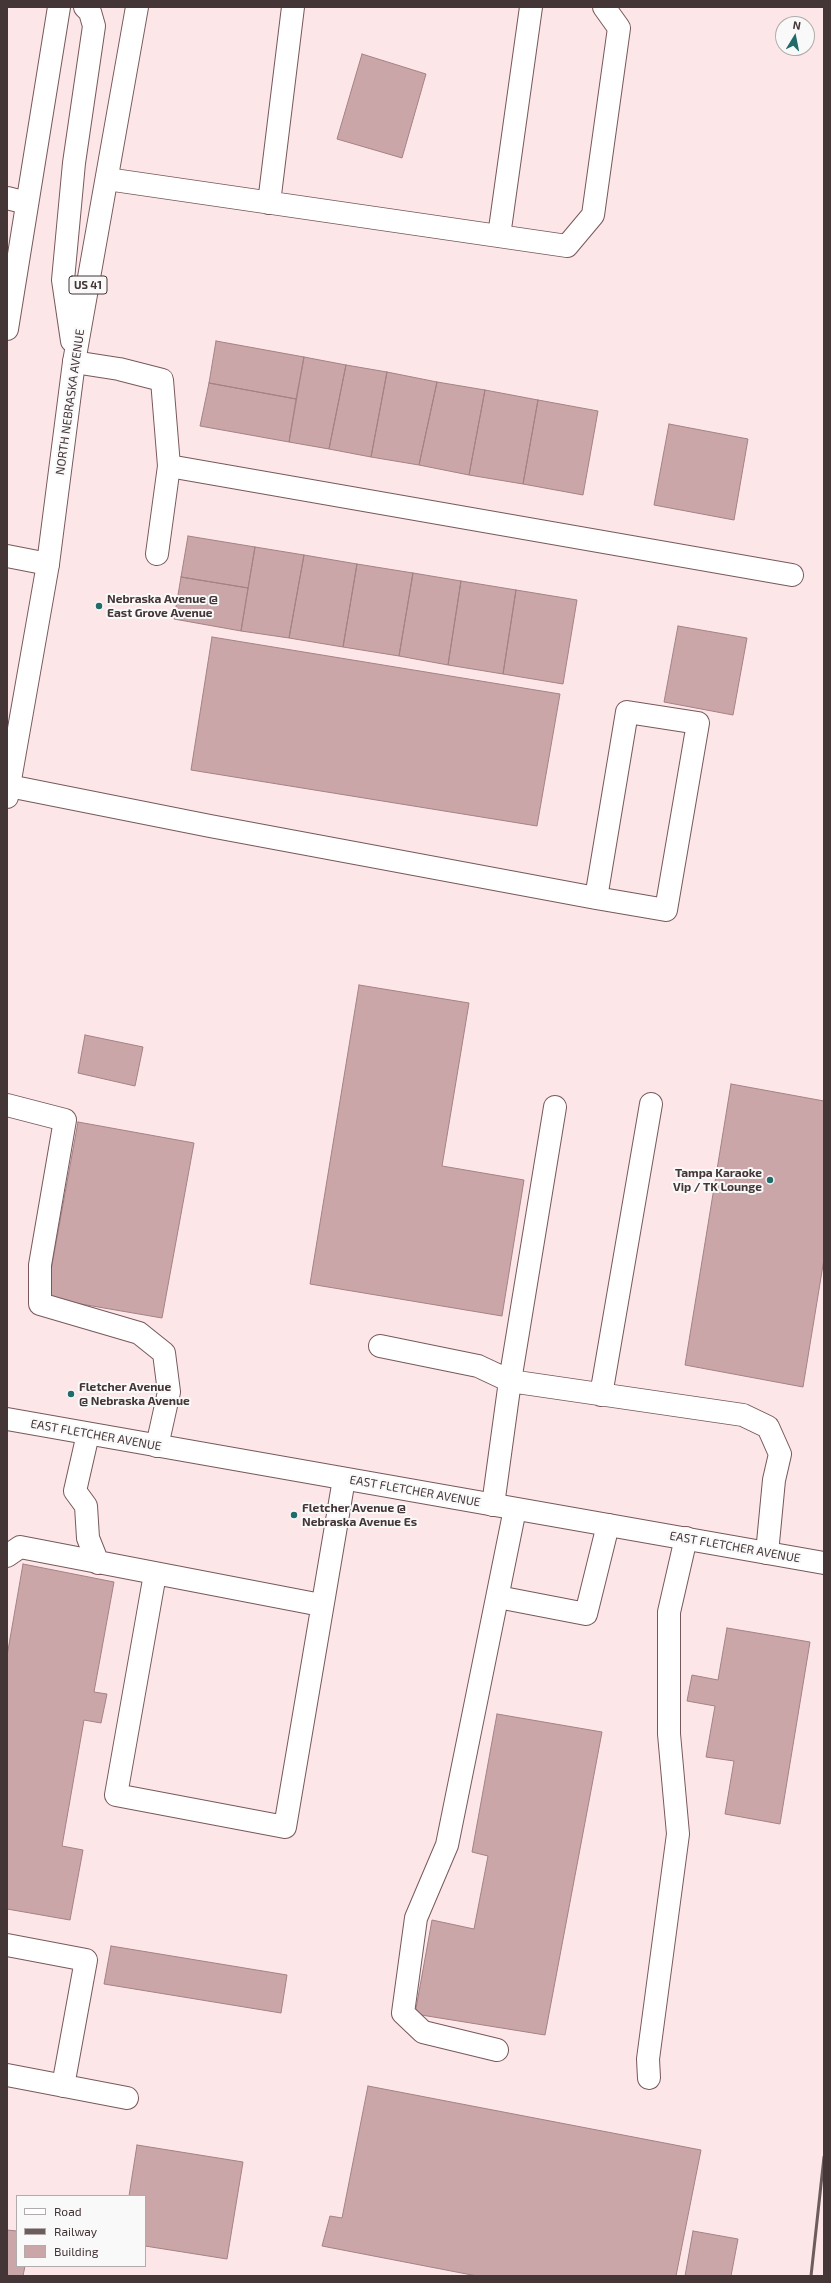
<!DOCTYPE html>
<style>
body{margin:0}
#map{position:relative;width:831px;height:2283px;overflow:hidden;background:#fde6e8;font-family:"Exo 2",sans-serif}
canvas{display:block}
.frame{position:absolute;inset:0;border:8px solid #443536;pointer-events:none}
.legend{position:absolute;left:16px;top:2195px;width:130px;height:72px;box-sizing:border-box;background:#f9f9f9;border:1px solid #b1abab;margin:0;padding:5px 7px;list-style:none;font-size:12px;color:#443536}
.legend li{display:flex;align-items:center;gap:8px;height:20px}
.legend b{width:20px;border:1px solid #b1abab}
.north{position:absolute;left:775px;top:16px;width:40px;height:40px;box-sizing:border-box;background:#f9f9f9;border:1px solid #b1abab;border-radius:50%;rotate:10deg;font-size:11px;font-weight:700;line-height:16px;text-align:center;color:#443536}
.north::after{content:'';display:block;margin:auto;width:14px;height:18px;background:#216c6a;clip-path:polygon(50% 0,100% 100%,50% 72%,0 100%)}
</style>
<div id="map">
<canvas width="831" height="2283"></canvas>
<div class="frame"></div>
<ul class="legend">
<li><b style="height:5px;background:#fff"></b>Road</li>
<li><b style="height:5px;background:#6c5c5d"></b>Railway</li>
<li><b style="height:11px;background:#caa6a9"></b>Building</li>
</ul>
<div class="north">N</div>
</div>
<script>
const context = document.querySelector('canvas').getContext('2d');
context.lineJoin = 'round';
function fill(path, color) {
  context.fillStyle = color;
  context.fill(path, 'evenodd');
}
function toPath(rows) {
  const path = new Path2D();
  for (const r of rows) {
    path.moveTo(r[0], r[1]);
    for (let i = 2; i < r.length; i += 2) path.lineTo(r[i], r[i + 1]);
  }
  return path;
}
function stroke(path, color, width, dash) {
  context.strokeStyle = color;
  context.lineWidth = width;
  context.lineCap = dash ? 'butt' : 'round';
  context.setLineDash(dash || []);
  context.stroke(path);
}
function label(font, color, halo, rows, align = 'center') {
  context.font = font + ' "Exo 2",sans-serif';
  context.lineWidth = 4;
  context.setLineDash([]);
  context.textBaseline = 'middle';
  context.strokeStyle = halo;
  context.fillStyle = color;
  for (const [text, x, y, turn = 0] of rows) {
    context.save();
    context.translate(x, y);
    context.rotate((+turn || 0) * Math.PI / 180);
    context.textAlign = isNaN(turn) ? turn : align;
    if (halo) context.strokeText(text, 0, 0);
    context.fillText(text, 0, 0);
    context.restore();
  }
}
const building = toPath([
 [362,54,426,74,402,158,337,139,362,54],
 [216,341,304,357,296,399,209,383,216,341],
 [304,357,346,365,329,449,289,442,304,357],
 [346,365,387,372,371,457,329,449,346,365],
 [387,372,437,382,419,465,371,457,387,372],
 [437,382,485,390,469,475,419,465,437,382],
 [209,383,296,399,289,442,200,426,209,383],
 [485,390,538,400,523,484,469,475,485,390],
 [538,400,598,411,583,495,523,484,538,400],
 [669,424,748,439,734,520,654,505,669,424],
 [188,536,255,547,248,588,181,577,188,536],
 [255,547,304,555,289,638,241,631,255,547],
 [304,555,357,564,343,647,289,638,304,555],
 [357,564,413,573,399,656,343,647,357,564],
 [413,573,461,581,448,665,399,656,413,573],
 [181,577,248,588,241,631,174,619,181,577],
 [461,581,516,590,503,674,448,665,461,581],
 [516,590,577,600,563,684,503,674,516,590],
 [678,626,747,638,733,715,664,702,678,626],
 [212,637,560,694,537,826,191,770,212,637],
 [359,985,469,1003,442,1166,524,1180,502,1316,310,1284,359,985],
 [85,1035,143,1047,135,1086,78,1073,85,1035],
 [731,1084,824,1101,824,1259,803,1387,685,1365,731,1084],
 [78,1122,194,1143,162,1318,46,1298,78,1122],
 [23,1564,114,1582,94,1692,107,1694,101,1723,84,1720,62,1846,83,1850,70,1920,7,1909,7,1656,23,1564],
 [727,1628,810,1642,780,1824,725,1814,734,1761,706,1757,715,1706,687,1701,692,1675,718,1680,727,1628],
 [497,1714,602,1732,545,2035,415,2014,432,1920,474,1929,488,1856,472,1852,497,1714],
 [111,1946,287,1975,281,2013,104,1984,111,1946],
 [368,2086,701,2150,676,2276,477,2276,322,2246,330,2216,342,2218,368,2086],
 [137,2145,243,2162,227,2259,145,2246,145,2196,129,2196,137,2145],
 [7,2230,17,2231,17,2266,25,2266,23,2276,7,2276,7,2230],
 [693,2231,738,2239,731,2276,685,2276,693,2231]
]);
fill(building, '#caa6a9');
stroke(building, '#a48284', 1);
const minor = toPath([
 [107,179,567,246,593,215,619,28,604,7],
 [7,198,27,203],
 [269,203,293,7],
 [499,236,531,7],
 [74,362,119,369,162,380,169,466,157,554],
 [169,466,792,575],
 [7,556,48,564],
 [9,786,210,826,596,898,666,910,698,723,627,712,596,898],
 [7,1105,65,1120,40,1265,40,1304,139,1333,164,1353,169,1392,157,1446],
 [380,1346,478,1366,510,1381,555,1107],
 [601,1395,651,1104],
 [88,1434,75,1491,86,1506,88,1538,98,1563],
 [493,1505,510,1381,743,1415,768,1427,780,1454,774,1480,767,1553],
 [7,1556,20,1547,321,1605],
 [155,1574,116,1795,285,1827,344,1479],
 [498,1597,586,1614,608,1525],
 [7,1945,86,1960,63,2086],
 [497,2050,423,2032,403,2013,416,1918,447,1845,515,1509],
 [7,2075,127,2098],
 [649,2078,648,2059,678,1834,669,1734,669,1612,686,1538]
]);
const major = toPath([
 [7,329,59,7],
 [72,341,63,280,74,163,94,26,90,12,85,7],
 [7,797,48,564,74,362,137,7],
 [7,1419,824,1563]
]);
stroke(minor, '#78585b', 24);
stroke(major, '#78585b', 24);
stroke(minor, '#fff', 22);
stroke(major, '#fff', 22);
stroke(toPath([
 [811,2276,824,2157]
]), '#6c5c5d', 3);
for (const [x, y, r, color] of [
 [99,606,4,"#216c6a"],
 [770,1180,4,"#216c6a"],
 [71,1394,4,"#216c6a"],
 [294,1515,4,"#216c6a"]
]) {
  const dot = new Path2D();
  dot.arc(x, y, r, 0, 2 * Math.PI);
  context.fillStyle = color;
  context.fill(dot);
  stroke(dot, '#f9f9f9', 1.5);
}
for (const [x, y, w] of [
 [88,285,38]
]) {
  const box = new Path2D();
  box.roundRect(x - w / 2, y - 9, w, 18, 3);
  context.fillStyle = '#f9f9f9';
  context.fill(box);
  stroke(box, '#443536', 1);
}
label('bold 11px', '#443536', null, [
 ["US 41",88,285]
]);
label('12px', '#443536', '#f9f9f9', [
 ["NORTH NEBRASKA AVENUE",70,402,-82],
 ["EAST FLETCHER AVENUE",96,1435,10],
 ["EAST FLETCHER AVENUE",415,1491,10],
 ["EAST FLETCHER AVENUE",735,1547,10]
]);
label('bold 12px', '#443536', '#f9f9f9', [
 ["Nebraska Avenue @",107,599],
 ["East Grove Avenue",107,613],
 ["Tampa Karaoke",762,1173,"right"],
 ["Vip / TK Lounge",762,1187,"right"],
 ["Fletcher Avenue",79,1387],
 ["@ Nebraska Avenue",79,1401],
 ["Fletcher Avenue @",302,1508],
 ["Nebraska Avenue Es",302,1522]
], 'left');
</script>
